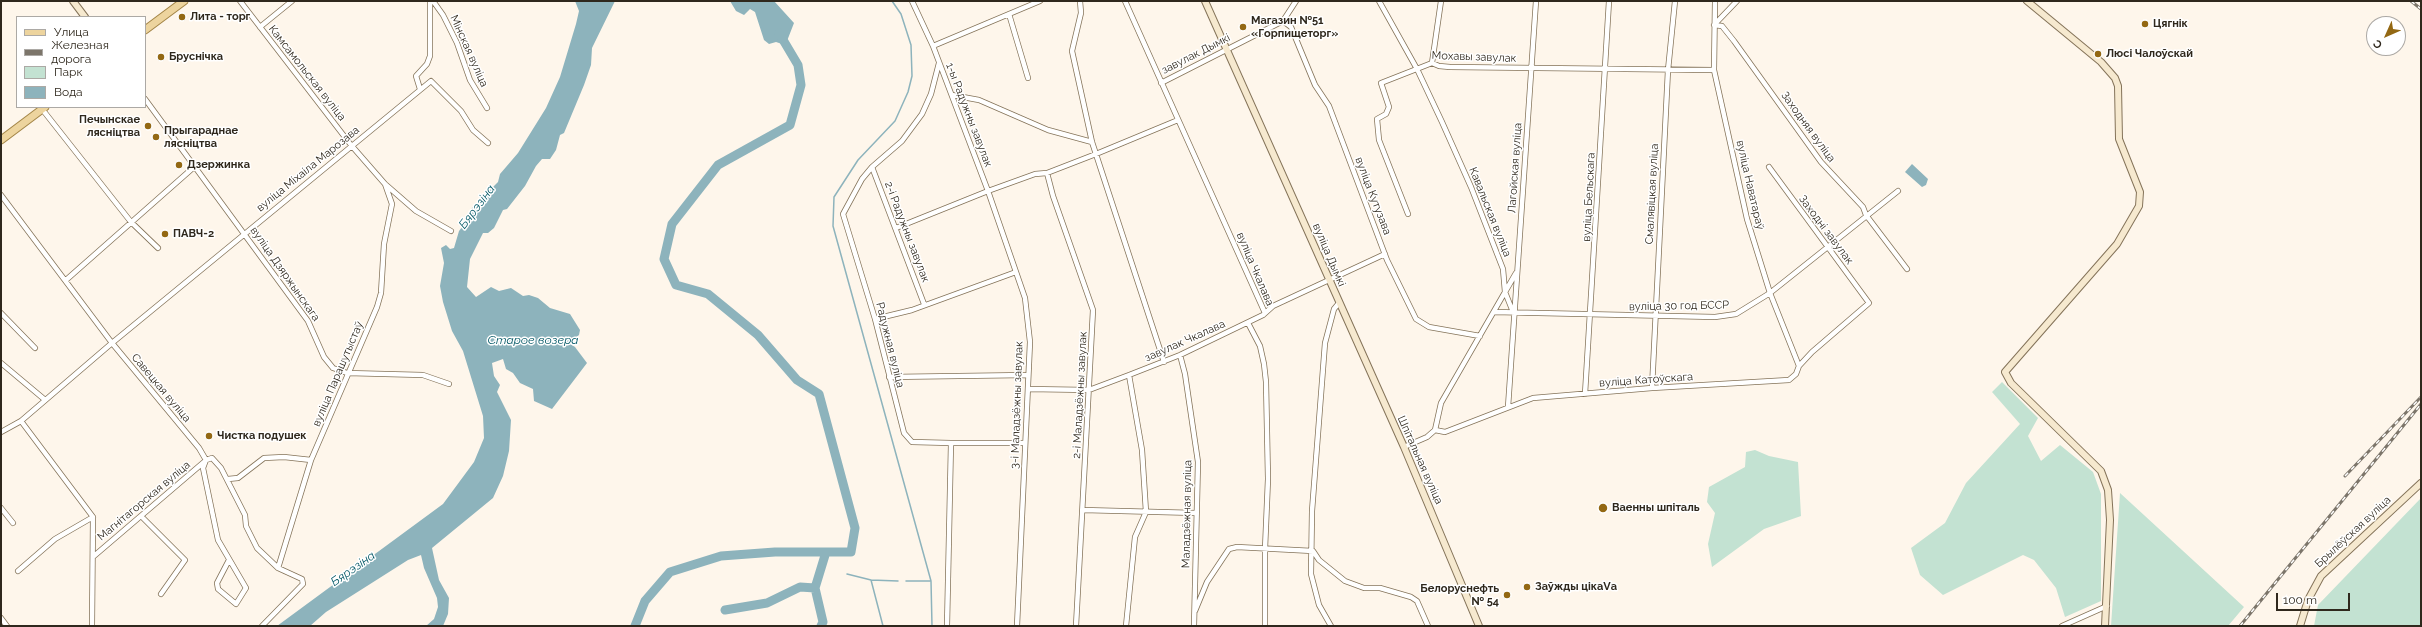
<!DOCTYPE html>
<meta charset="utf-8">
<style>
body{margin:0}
#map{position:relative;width:2422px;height:627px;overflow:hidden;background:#fef6eb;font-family:Raleway,sans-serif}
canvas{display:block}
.frame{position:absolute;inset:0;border:2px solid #2f281d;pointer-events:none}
.legend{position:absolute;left:16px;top:16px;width:130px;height:92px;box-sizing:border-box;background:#fff;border:1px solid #aca9a5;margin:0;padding:5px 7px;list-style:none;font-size:12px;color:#2f281d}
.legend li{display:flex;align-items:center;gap:8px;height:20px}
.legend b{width:20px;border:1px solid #aca9a5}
.north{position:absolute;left:2366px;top:16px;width:40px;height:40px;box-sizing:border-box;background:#fff;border:1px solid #aca9a5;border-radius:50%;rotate:225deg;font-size:11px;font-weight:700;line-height:16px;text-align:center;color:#2f281d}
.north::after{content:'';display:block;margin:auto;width:14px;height:18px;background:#936813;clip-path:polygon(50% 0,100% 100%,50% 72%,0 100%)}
.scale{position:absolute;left:2276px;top:593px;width:74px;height:18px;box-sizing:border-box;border:2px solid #2f281d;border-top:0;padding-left:5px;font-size:12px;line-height:14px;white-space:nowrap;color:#2f281d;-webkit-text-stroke:3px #fff;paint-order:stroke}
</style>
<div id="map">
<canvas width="2422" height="627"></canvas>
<div class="frame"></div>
<ul class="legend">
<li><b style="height:5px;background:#edd49e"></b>Улица</li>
<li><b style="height:5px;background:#7c756a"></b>Железная дорога</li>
<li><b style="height:11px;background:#c3e2d2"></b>Парк</li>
<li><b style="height:11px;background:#8db3bc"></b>Вода</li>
</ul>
<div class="north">С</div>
<div class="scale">100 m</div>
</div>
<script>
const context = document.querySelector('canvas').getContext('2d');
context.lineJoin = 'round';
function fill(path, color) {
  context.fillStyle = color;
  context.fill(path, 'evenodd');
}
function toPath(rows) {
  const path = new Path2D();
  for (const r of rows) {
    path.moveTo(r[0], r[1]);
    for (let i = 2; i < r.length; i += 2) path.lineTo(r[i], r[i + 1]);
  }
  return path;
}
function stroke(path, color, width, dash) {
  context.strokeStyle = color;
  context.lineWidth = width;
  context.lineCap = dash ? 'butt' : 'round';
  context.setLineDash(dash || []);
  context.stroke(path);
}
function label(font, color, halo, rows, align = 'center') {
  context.font = font + ' Raleway,sans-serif';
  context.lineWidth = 3;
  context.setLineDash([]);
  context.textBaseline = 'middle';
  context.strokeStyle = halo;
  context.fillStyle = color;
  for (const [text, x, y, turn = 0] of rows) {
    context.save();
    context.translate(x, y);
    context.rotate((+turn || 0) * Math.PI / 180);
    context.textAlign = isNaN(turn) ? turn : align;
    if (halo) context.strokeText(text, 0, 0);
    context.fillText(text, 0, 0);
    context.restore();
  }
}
fill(toPath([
 [2002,382,2038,418,2028,436,2041,461,2060,445,2093,472,2101,494,2101,601,2065,617,2056,588,2034,560,2023,555,1943,595,1920,575,1911,548,1945,523,1966,483,2020,424,1992,392],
 [1755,450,1769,456,1798,462,1801,516,1764,529,1712,567,1708,544,1715,513,1707,502,1709,487,1745,467,1746,452],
 [2120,493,2244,607,2228,626,2111,626],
 [2421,498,2421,626,2314,626,2318,605]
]), '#c3e2d2');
fill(toPath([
 [575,1,615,1,592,48,591,65,584,85,564,133,560,135,556,150,550,159,542,159,536,166,525,186,507,209,503,210,494,228,488,233,483,233,470,259,467,287,476,297,491,287,499,291,511,288,523,296,529,295,538,298,550,308,570,314,580,330,579,335,569,343,575,347,587,363,552,409,534,401,533,389,520,383,513,373,506,369,503,359,492,363,494,376,500,385,497,392,511,420,509,451,503,476,493,498,432,548,439,580,449,598,448,614,443,626,426,626,434,619,438,607,437,598,424,568,421,555,408,560,326,612,310,626,277,626,443,504,474,462,484,438,483,416,463,351,452,331,443,302,440,286,444,263,441,248,446,245,450,249,454,248,459,231,466,222,472,208,498,182,500,174,518,153,546,108,560,77,576,24,579,11],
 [730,1,774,1,794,23,787,41,782,44,776,42,769,44,764,40,755,12,750,9,744,15,736,11],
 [1912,164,1928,179,1926,185,1922,187,1905,172]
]), '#8db3bc');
stroke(toPath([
 [892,1,901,14,911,45,912,76,908,92,895,121,858,160,834,197,833,226,931,581],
 [847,574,871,580,883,626],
 [871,580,898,581],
 [906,581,931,581,932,626]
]), '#8db3bc', 1.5);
stroke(toPath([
 [725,610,767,603,800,587,815,588],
 [635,626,645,601,670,572,721,556,775,552,851,552,855,528,819,394,797,380,758,335,708,294,676,285,664,259,672,224,718,165,790,125,801,85,798,65,779,33],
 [821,626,823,622,815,588,826,552]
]), '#8db3bc', 9);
const street = toPath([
 [240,1,351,145,385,184,416,211,451,231],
 [433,1,443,15,457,43,470,80,487,108],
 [912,1,933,46,988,191,1025,298,1030,342,1017,626],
 [1080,1,1081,13,1072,51,1092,142,1164,362],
 [1125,1,1265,313],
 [1379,1,1417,69,1442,122,1471,187,1503,269,1505,292,1441,403,1435,430],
 [1715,1,1714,70,1747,219,1770,293,1799,366],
 [1009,14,1028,78],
 [1283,21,1291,27,1315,85,1329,106,1387,260,1416,319,1429,327,1480,336],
 [1714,25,1722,26,1734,41,1821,162,1863,207,1866,215,1907,269],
 [1714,25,1737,1],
 [260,27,292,1],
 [933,46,1040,1],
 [939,63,931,94,922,114,902,141,872,167,862,179,843,214,875,319,904,433,912,442,951,443,947,626],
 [1432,63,1441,1],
 [1161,83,1283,21,1296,1],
 [420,89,416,76,427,64,430,56,430,1],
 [952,95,979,100,1048,130,1092,142],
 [145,99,308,321,324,357,333,368,347,373,423,375,449,384],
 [42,109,131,222,158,248],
 [872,167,924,304],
 [1047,173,1053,196,1093,310,1076,626],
 [1,195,112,343,199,448,206,460,212,458,221,468,245,515,246,526,257,548,278,568,302,579,303,584,262,626],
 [1408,214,1379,140,1377,119,1386,114,1389,107,1381,83,1432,63,1439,66,1450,67,1714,70],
 [896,228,988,191,1035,174,1047,173,1096,154,1178,120],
 [66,280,194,167],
 [1494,312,1715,317,1736,314,1770,293,1898,191],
 [1513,312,1505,292,1516,273],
 [1,313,35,348],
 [875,319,912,310,1016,272],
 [1248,323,1260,346,1264,364,1266,382,1268,479,1265,549,1265,626],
 [1180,355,1185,374,1198,462,1194,626],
 [1,363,44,399],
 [889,377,1028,375],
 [1652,388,1668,70,1675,1],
 [1028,389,1089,390,1129,375,1180,355,1263,315,1273,306,1385,254],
 [1585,394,1609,1],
 [1508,407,1536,1],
 [21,421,93,517,92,626],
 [1,432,21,421,112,343,431,81,461,111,473,130,488,143],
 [951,443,1025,443],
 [1404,447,1427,437,1435,430,1445,432,1533,398,1652,388,1789,380,1796,374,1799,366,1812,352,1869,303,1769,167],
 [206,460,203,468,218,540,246,588,236,604,218,589,217,583,229,560],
 [228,479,238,478,264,458,284,457,311,460],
 [1,508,13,523],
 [1083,510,1196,513],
 [141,516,185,560,161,594],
 [94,556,204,462],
 [278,568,311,460,377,307,381,293,384,244,392,204,385,184],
 [18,571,55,539,93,517],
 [1195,611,1207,582,1229,549,1237,547,1313,551,1319,560,1345,581,1364,588,1380,588,1411,597,1417,601,1428,626],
 [1,618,7,626],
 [1126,626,1135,537,1146,512,1142,450,1129,375],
 [1331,626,1319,605,1311,574,1312,511,1325,343,1334,309,1339,303],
 [2062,626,2107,606]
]);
const secondary = toPath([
 [73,1,85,17],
 [1205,1,1404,447,1479,626],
 [2027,1,2101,62,2115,78,2118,86,2119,139,2140,192,2139,206,2117,244,2005,372,2011,383,2101,471,2108,490,2110,520,2105,626],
 [2300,626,2308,600,2321,576,2421,483]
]);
const primary = toPath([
 [145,30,184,1],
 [1,140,45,107]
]);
stroke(street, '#847359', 6);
stroke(secondary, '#847359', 8);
stroke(primary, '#a38547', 9);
stroke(street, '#fff', 4.5);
stroke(secondary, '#f6e9cf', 6);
stroke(primary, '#edd49e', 7);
const rail = toPath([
 [2411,1,2421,9],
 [2345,476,2421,397],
 [2240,626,2421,404]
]);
stroke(rail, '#7c756a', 3);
stroke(rail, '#fff', 1.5, [4.5]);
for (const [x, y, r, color] of [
 [182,17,4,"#936813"],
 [2145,24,4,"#936813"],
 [1243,27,4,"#936813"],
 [2098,54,4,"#936813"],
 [161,57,4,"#936813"],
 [148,126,4,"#936813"],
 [156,137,4,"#936813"],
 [179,165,4,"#936813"],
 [165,234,4,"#936813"],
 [209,436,4,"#936813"],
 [1603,508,5,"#936813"],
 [1527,587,4,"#936813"],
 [1507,595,4,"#936813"]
]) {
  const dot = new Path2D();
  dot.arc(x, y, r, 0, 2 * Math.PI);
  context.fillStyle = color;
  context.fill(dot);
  stroke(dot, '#fff', 1.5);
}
label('bold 11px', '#2f281d', '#fff', [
 ["Лита - торг",190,17],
 ["Магазин №51",1251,21],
 ["«Горпищеторг»",1251,34],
 ["Цягнік",2153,24],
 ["Люсі Чалоўскай",2106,54],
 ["Бруснічка",169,57],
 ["Печынскае",140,120,"right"],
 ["лясніцтва",140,133,"right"],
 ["Прыгараднае",164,131],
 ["лясніцтва",164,144],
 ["Дзержинка",187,165],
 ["ПАВЧ-2",173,234],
 ["Чистка подушек",217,436],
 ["Ваенны шпіталь",1612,508],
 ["Заўжды цікаVа",1535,587],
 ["Белоруснефть",1499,589,"right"],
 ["№ 54",1499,602,"right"]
], 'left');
label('11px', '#2f281d', '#fff', [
 ["Мінская вуліца",469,51,66],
 ["завулак Дымкі",1196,54,-27],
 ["Мохавы завулак",1474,57,2],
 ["Камсамольская вуліца",307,73,52],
 ["1-ы Радужны завулак",969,115,69],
 ["Заходняя вуліца",1808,127,54],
 ["Лагойская вуліца",1515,168,-86],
 ["вуліца Міхаіла Марозава",308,169,-39],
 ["вуліца Наватараў",1750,185,77],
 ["Смалявіцкая вуліца",1652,194,-87],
 ["вуліца Кутузава",1373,196,69],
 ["вуліца Бельскага",1589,197,-87],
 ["Кавальская вуліца",1490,212,68],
 ["Заходні завулак",1826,230,53],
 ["2-і Радужны завулак",907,232,69],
 ["вуліца Дымкі",1329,255,67],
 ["вуліца Чкалава",1255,269,67],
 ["вуліца Дзяржынскага",285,274,55],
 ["вуліца 30 год БССР",1679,306,-1],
 ["завулак Чкалава",1185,341,-24],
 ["Радужная вуліца",890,345,76],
 ["вуліца Парашутыстаў",338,374,-67],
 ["вуліца Катоўскага",1646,380,-4],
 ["Савецкая вуліца",161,388,50],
 ["2-і Маладзёжны завулак",1080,395,-87],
 ["3-і Маладзёжны завулак",1017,405,-88],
 ["Шпітальная вуліца",1420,460,66],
 ["Магнітагорская вуліца",144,501,-40],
 ["Маладзёжная вуліца",1187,514,-89],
 ["Брылёўская вуліца",2353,532,-43]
]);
label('italic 12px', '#025765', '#fff', [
 ["Бярэзіна",477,207,-53],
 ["Старое возера",533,340],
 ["Бярэзіна",353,569,-35]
]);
</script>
